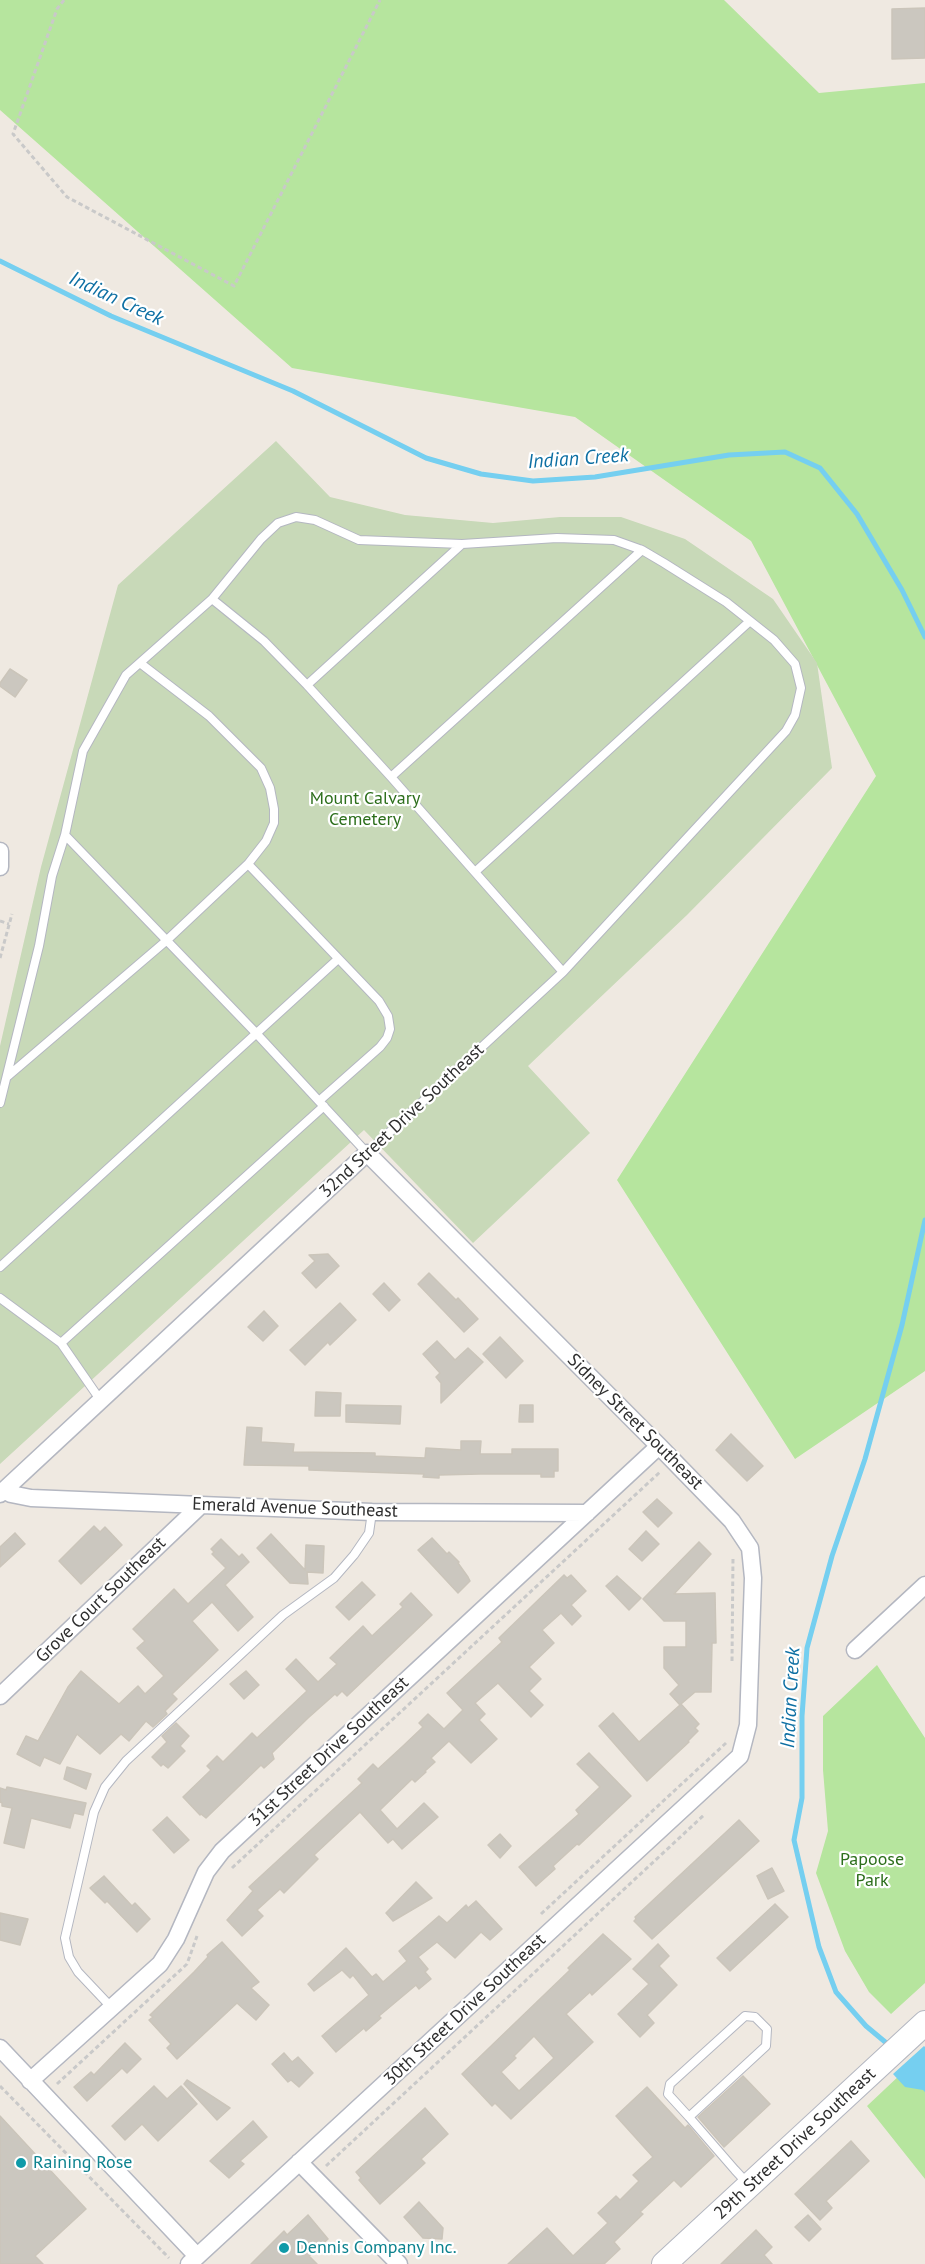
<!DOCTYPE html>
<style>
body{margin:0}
canvas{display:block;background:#efe9e1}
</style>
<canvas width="925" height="2264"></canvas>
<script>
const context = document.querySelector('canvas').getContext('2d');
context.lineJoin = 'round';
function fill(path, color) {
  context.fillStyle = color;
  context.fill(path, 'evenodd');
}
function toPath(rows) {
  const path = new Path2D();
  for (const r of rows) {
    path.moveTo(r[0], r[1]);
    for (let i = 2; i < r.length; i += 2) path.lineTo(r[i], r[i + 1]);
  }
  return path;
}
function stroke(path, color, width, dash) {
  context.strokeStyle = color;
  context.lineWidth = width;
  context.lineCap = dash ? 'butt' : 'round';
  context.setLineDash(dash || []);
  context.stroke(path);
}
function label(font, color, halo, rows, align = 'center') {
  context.font = font + ' "PT Sans",sans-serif';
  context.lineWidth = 4.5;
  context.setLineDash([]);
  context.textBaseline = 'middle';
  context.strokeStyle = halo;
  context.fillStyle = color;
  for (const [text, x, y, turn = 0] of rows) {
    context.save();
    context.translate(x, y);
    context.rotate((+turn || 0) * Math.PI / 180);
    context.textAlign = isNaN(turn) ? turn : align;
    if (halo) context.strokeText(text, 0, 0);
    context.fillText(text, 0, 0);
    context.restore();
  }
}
fill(toPath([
 [0,0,724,0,819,93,925,83,925,1371,795,1459,617,1180,876,776,751,541,575,417,292,368,0,110],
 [877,1665,925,1738,925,1983,891,2014,869,1992,845,1951,816,1873,828,1831,823,1770,823,1716],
 [925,2062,925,2179,867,2106,902,2073]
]), '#b6e59e');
fill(toPath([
 [276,441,330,497,405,515,493,523,560,517,621,517,685,539,773,599,817,663,832,768,687,915,528,1066,590,1133,473,1243,364,1130,0,1464,0,1046,41,867,118,585]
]), '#c8d9b8');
fill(toPath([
 [924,2046,925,2047,925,2092,923,2090,905,2087,893,2074]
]), '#75cff0');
stroke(toPath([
 [0,261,111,316,293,391,426,458,481,474,533,481,595,477,729,455,785,452,820,468,857,514,902,590,925,637],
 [890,2046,866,2026,836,1992,819,1947,794,1840,802,1798,802,1716,807,1648,832,1556,865,1459,902,1325,925,1220]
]), '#75cff0', 5);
const building = toPath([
 [925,8,925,58,892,59,892,9,925,8],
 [10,669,27,680,15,697,0,686,0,683,10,669],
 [328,1254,339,1266,316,1288,302,1273,315,1261,309,1255,328,1254],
 [429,1273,456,1300,458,1298,478,1319,464,1332,418,1284,429,1273],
 [384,1283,400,1300,389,1311,373,1294,384,1283],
 [340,1303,356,1320,330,1345,328,1342,305,1365,290,1350,340,1303],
 [264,1311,278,1326,263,1341,248,1327,264,1311],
 [500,1337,523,1361,506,1378,483,1354,500,1337],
 [437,1341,455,1360,468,1348,483,1362,441,1403,441,1383,436,1377,440,1373,423,1354,437,1341],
 [316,1392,341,1393,340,1416,315,1416,316,1392],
 [346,1405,401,1406,400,1424,346,1422,346,1405],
 [520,1405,533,1405,533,1422,519,1422,520,1405],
 [247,1427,262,1428,261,1442,294,1444,293,1452,375,1453,375,1456,425,1458,426,1448,461,1450,461,1441,481,1441,480,1454,512,1454,512,1449,558,1449,558,1471,554,1471,554,1477,541,1477,541,1474,480,1474,439,1475,439,1478,423,1477,424,1474,309,1470,309,1466,244,1465,247,1427],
 [731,1434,763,1466,747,1481,716,1450,731,1434],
 [657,1499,672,1513,658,1527,643,1512,657,1499],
 [94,1526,100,1532,105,1527,122,1545,81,1584,59,1561,94,1526],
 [646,1531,659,1544,642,1561,629,1549,646,1531],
 [15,1533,25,1544,0,1567,0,1547,15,1533],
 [271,1534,305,1570,306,1545,324,1546,323,1573,307,1572,308,1584,290,1583,257,1548,271,1534],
 [432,1538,447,1554,449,1552,459,1562,458,1563,468,1577,470,1581,458,1593,418,1550,432,1538],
 [221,1539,239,1557,242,1554,249,1562,225,1585,253,1617,238,1631,212,1602,192,1621,218,1650,172,1694,177,1699,165,1711,167,1714,153,1727,146,1721,129,1741,121,1734,100,1754,77,1734,60,1764,44,1757,40,1766,17,1754,26,1736,38,1741,68,1687,81,1671,119,1704,138,1686,145,1694,164,1676,137,1648,145,1641,133,1629,174,1589,188,1604,226,1568,212,1554,214,1552,211,1549,221,1539],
 [699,1542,711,1554,674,1594,715,1593,716,1643,712,1643,711,1692,695,1692,681,1704,699,1724,695,1728,698,1731,688,1741,689,1742,647,1781,599,1726,613,1713,639,1742,680,1705,670,1694,679,1685,664,1668,664,1647,686,1647,686,1621,664,1621,643,1599,699,1542],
 [564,1575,567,1578,571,1575,586,1591,571,1605,581,1616,572,1625,561,1613,542,1630,554,1643,529,1667,541,1679,529,1691,543,1705,531,1717,498,1683,475,1703,485,1714,479,1720,497,1739,471,1763,449,1741,431,1758,435,1762,425,1771,426,1772,415,1782,412,1779,380,1810,397,1829,424,1803,438,1817,402,1849,393,1839,388,1843,360,1812,314,1855,318,1859,284,1893,280,1889,257,1910,263,1916,242,1936,227,1920,253,1891,249,1887,362,1783,358,1779,373,1764,378,1769,403,1746,423,1727,419,1723,428,1714,444,1729,463,1710,447,1693,502,1642,499,1638,564,1575],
 [617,1576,641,1598,629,1610,606,1586,617,1576],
 [362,1582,375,1595,349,1620,336,1607,362,1582],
 [411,1593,432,1615,347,1696,342,1691,337,1696,335,1694,308,1718,272,1753,274,1759,264,1768,261,1765,206,1818,201,1814,200,1815,183,1797,211,1770,207,1766,217,1756,223,1762,252,1733,257,1738,307,1691,286,1669,296,1659,318,1682,337,1664,330,1658,363,1626,372,1636,403,1607,400,1604,411,1593],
 [246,1671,259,1685,244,1699,230,1684,246,1671],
 [176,1723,189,1736,180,1746,185,1751,168,1768,163,1764,161,1766,152,1757,167,1742,162,1736,176,1723],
 [589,1753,631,1796,579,1845,577,1844,553,1866,555,1869,536,1886,519,1867,579,1814,576,1810,600,1787,577,1764,589,1753],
 [67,1767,91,1774,86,1789,64,1779,67,1767],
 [7,1787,86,1803,83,1815,74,1813,70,1828,31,1818,24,1848,4,1843,12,1808,2,1806,2,1803,0,1802,0,1788,6,1790,7,1787],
 [167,1817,189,1840,174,1853,153,1830,167,1817],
 [739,1820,759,1841,652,1939,634,1921,636,1919,635,1917,739,1820],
 [500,1834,511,1846,500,1858,488,1845,500,1834],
 [772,1868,784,1891,768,1899,757,1876,772,1868],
 [104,1876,132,1906,135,1903,150,1919,137,1932,107,1901,105,1903,90,1888,104,1876],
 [416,1882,432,1898,393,1921,386,1913,416,1882],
 [476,1901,502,1929,490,1940,481,1932,455,1958,437,1942,418,1957,428,1969,425,1972,431,1979,419,1989,416,1985,379,2016,381,2018,366,2031,364,2028,336,2052,322,2036,369,1995,353,1975,350,1978,342,1970,314,1991,308,1984,346,1948,372,1977,376,1974,383,1982,407,1961,399,1951,439,1916,447,1923,466,1905,468,1908,476,1901],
 [775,1904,788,1917,730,1971,717,1958,775,1904],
 [0,1913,28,1919,20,1945,0,1940,0,1913],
 [603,1934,631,1959,592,1995,590,1992,566,2014,593,2042,511,2119,495,2103,492,2106,462,2074,570,1970,568,1968,603,1934],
 [534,2036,554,2058,519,2091,501,2072,516,2058,514,2056,534,2036],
 [222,1942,259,1982,251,1988,269,2005,256,2020,237,2003,177,2059,167,2048,171,2044,149,2020,153,2017,150,2015,194,1972,208,1957,207,1955,222,1942],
 [658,1944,669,1956,659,1966,677,1985,647,2015,654,2023,640,2037,618,2014,649,1984,633,1969,658,1944],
 [125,2043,141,2059,127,2073,122,2068,87,2101,74,2087,91,2072,94,2075,125,2043],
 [284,2053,292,2062,298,2057,313,2073,299,2087,291,2080,288,2082,272,2064,284,2053],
 [743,2076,770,2104,724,2147,698,2117,743,2076],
 [187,2080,230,2108,217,2120,184,2084,187,2080],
 [154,2086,167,2099,181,2086,197,2104,158,2141,142,2124,125,2140,112,2126,154,2086],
 [647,2087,685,2128,688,2125,714,2156,681,2187,674,2180,640,2212,643,2214,614,2242,620,2249,604,2264,508,2264,547,2228,573,2256,608,2223,598,2213,616,2196,620,2200,639,2181,633,2175,653,2157,616,2116,647,2087],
 [425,2108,448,2134,421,2159,425,2163,380,2204,359,2180,361,2178,356,2172,425,2108],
 [0,2116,86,2209,35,2256,43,2264,0,2264,0,2116],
 [253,2121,267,2137,240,2161,244,2164,229,2178,210,2161,253,2121],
 [851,2141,869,2161,826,2201,832,2208,820,2220,795,2194,851,2141],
 [419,2202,443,2228,442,2239,423,2238,404,2217,419,2202],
 [308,2215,328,2239,309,2256,317,2264,251,2264,284,2231,287,2235,308,2215],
 [808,2215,821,2229,809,2241,795,2227,808,2215],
 [756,2230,772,2247,764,2255,772,2264,721,2264,756,2230]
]);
fill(building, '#cbc7bf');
stroke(building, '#cbc5ba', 1.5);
const lane = toPath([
 [212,599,264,641,307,685,391,777,563,972],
 [307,685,462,544,557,538,614,540,642,550,664,563,726,602,774,640,795,664,801,688,795,715,786,731,563,972,367,1153,255,1032,65,835,83,751,126,675,212,599,261,539,278,523,296,517,315,520,359,540,462,544],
 [391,777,642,550],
 [248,864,379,1001,388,1016,390,1029,387,1038,380,1047,319,1101],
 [475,872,750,621],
 [8,1076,166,941,248,864,266,841,274,823,274,809,270,788,261,768,209,716,140,663],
 [0,1103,39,946,52,876,65,835],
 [0,1267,338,959],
 [0,1298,61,1343,101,1401],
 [61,1343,324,1106],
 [112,2008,78,1972,69,1957,65,1938,94,1812,105,1787,126,1761,283,1615,334,1578,354,1555,369,1533,372,1512],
 [689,2117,766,2046,767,2029,755,2017,745,2016,670,2084,668,2094,689,2117,735,2170,748,2184]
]);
const street = toPath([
 [0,851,0,867],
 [4,1490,11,1494,31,1498,372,1512,587,1513],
 [0,1494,367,1153,659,1446,732,1521,750,1548,753,1578,748,1725,740,1756,189,2264],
 [855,1650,925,1585],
 [0,1696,201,1505],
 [0,2048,197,2256],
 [30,2081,160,1964,176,1939,206,1872,222,1851,659,1446],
 [299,2162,399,2264]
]);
const secondary = toPath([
 [664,2264,925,2023]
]);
stroke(lane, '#b4b7c1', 10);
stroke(street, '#b4b7c1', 19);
stroke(secondary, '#b4b7c1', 26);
stroke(toPath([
 [64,0,57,9,13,134,67,197,234,286,380,0],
 [0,921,9,924],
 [0,958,12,914],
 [732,1661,733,1557],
 [232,1868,660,1472],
 [541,1914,726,1743],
 [57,2084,187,1964,197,1936],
 [0,2086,169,2258],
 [326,2166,704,1815]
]), '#c9c9c9', 3, [4.5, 3]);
stroke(lane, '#fff', 8);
stroke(street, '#fff', 16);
stroke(secondary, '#fff', 24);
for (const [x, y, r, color] of [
 [21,2163,6,"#0f9aa8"],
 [284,2248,6,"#0f9aa8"]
]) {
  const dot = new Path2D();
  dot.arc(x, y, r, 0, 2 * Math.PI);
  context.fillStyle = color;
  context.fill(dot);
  stroke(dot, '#fff', 2);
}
label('18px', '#2c6e1b', '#fff', [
 ["Mount Calvary",365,799],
 ["Cemetery",365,820],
 ["Papoose",872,1860],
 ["Park",872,1881]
]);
label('18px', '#2e2e2e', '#fff', [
 ["32nd Street Drive Southeast",402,1121,-43],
 ["Sidney Street Southeast",635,1422,45],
 ["Emerald Avenue Southeast",295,1508,2],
 ["Grove Court Southeast",101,1600,-44],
 ["31st Street Drive Southeast",329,1752,-43],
 ["30th Street Drive Southeast",465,2010,-43],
 ["29th Street Drive Southeast",795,2144,-43]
]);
label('18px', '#0d838f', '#fff', [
 ["Raining Rose",33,2163],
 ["Dennis Company Inc.",296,2248]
], 'left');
label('italic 20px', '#0d6fa3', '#fff', [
 ["Indian Creek",116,299,25],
 ["Indian Creek",578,459,-4],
 ["Indian Creek",791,1698,-87]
]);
</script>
